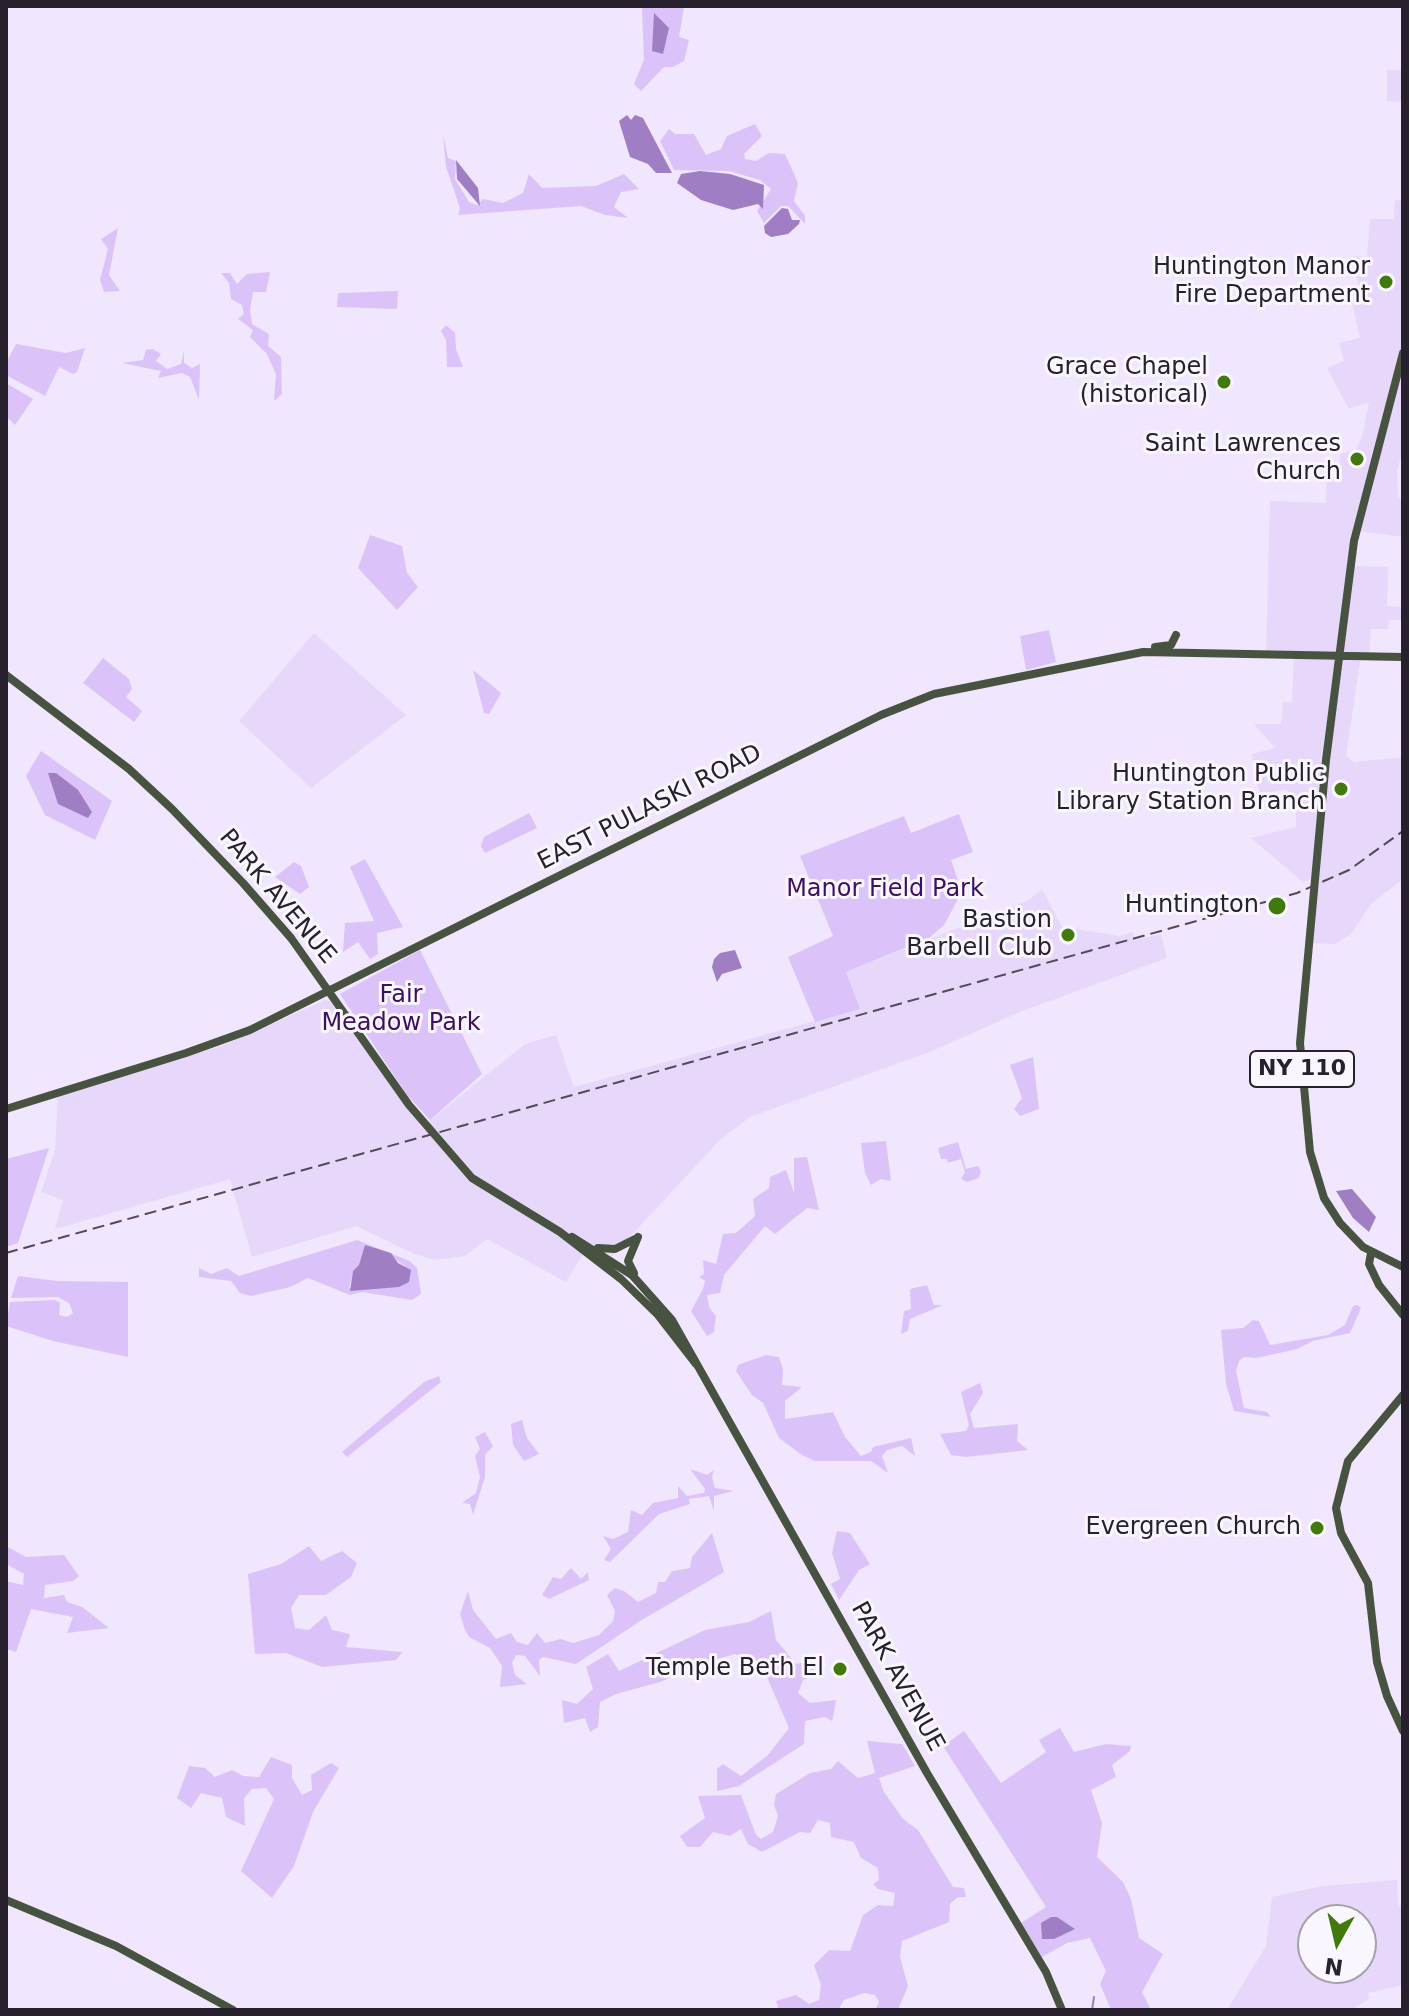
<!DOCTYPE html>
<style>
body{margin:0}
#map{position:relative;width:1409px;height:2016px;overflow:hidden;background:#f0e6fd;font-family:"DejaVu Sans",sans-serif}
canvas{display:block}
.frame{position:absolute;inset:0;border:8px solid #26212c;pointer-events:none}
.north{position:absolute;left:1297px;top:1904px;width:80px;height:80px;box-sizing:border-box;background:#f9f7fd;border:2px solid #a5a1a9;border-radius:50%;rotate:188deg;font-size:22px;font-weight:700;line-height:32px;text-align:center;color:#26212c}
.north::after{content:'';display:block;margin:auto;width:28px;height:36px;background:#42790d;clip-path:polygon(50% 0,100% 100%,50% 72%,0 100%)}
</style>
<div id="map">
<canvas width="1409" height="2016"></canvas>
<div class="frame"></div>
<div class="north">N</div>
</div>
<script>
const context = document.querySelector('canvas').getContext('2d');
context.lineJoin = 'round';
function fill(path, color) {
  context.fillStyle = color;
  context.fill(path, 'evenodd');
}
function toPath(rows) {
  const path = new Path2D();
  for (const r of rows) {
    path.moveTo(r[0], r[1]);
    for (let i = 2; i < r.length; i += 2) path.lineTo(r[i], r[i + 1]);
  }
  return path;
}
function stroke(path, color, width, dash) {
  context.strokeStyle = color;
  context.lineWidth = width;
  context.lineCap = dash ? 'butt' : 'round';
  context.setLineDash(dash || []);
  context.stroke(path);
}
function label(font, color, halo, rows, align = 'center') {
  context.font = font + ' "DejaVu Sans",sans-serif';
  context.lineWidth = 6;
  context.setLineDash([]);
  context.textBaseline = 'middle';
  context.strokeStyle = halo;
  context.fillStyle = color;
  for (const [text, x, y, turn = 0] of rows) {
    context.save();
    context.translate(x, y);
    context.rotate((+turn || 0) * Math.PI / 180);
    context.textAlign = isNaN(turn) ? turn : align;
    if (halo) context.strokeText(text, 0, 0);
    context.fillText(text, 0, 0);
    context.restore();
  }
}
fill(toPath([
 [1387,70,1403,70,1403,102,1387,101],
 [1395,200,1403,201,1403,450,1397,471,1398,498,1403,499,1403,537,1358,531,1352,566,1388,567,1387,606,1403,607,1402,620,1389,620,1388,629,1371,629,1369,656,1361,656,1346,756,1354,762,1403,757,1403,879,1371,904,1351,934,1335,944,1311,943,1317,876,1303,882,1251,838,1296,827,1296,808,1291,807,1287,789,1260,794,1252,754,1275,748,1254,724,1281,724,1283,702,1292,702,1294,654,1266,654,1270,501,1326,503,1327,476,1339,476,1340,454,1356,450,1363,433,1369,402,1349,409,1327,368,1344,361,1339,343,1360,338,1349,289,1359,286,1351,256,1367,257,1370,219,1394,219],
 [314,633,406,715,311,788,239,721],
 [1042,889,1062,927,1120,936,1133,932,1136,940,1161,934,1167,958,1020,1012,932,1051,750,1117,720,1140,612,1256,589,1244,566,1282,487,1239,465,1256,436,1260,417,1255,356,1226,252,1257,230,1179,55,1229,63,1200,41,1192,55,1150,58,1096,227,1044,325,1000,331,1002,422,1127,525,1044,556,1035,574,1087,859,1009,846,972,1029,900],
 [1397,1880,1398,1905,1403,1906,1403,1985,1368,1993,1369,1999,1351,2010,1227,2010,1266,1946,1272,1897,1322,1886],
 [1313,1920,1361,1920,1361,1968,1313,1968]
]), '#e7d7fb');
fill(toPath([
 [684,7,679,37,689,40,684,61,673,67,664,67,641,91,634,84,644,60,642,8],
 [755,124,762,136,744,154,745,159,756,161,769,153,785,154,798,183,794,201,805,216,805,224,788,206,781,206,764,223,757,211,771,189,760,180,729,171,674,170,660,141,669,129,675,134,694,134,706,155,721,149,727,136],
 [443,134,448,158,456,161,455,179,469,202,477,205,483,199,503,203,523,193,529,174,542,188,596,186,624,174,639,189,621,192,614,207,628,218,605,215,581,206,458,215,460,208,446,167],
 [118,228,109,275,120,291,104,292,100,280,108,249,101,239],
 [270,272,266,292,253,292,250,310,252,324,269,334,268,346,281,357,282,394,274,401,276,374,267,354,250,337,253,330,238,319,244,314,242,305,231,299,229,283,221,273,230,273,237,284,247,274],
 [398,291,397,309,337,307,338,293],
 [446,325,455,333,456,349,463,367,447,367,446,340,441,331],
 [16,344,66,353,85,348,77,372,73,374,59,367,45,396,6,375,6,363],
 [153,349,161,354,156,361,167,369,181,364,184,351,184,363,192,368,200,364,199,400,190,377,182,373,158,378,161,371,122,363,143,360,146,350],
 [6,383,33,399,15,425,6,416],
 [370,535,402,546,407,573,418,587,397,610,358,568],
 [1049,630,1056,662,1026,670,1020,636],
 [103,658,129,679,132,689,126,697,142,711,134,722,83,683],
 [473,670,501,693,489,714,484,713],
 [41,751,112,801,95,840,45,815,26,776],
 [529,813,537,828,485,853,481,846,484,837],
 [959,814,973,852,951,860,959,883,957,901,944,925,929,938,846,972,860,1009,815,1022,788,957,833,936,800,856,904,816,911,833],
 [365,859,403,927,377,933,378,954,370,959,358,942,343,952,345,923,374,921,350,867],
 [294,862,301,866,309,887,300,894,275,877],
 [420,950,482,1074,430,1120,407,1095,340,994],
 [1033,1057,1039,1109,1020,1116,1014,1109,1022,1098,1010,1065],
 [886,1141,891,1181,881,1179,871,1185,865,1173,861,1143],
 [958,1142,966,1169,978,1166,981,1171,979,1178,967,1182,961,1179,965,1172,961,1159,948,1163,947,1159,941,1159,938,1148],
 [49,1148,18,1243,6,1247,6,1159],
 [807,1157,819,1210,807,1208,775,1234,765,1226,724,1275,720,1293,707,1295,709,1307,716,1316,714,1332,707,1336,691,1311,703,1289,705,1281,699,1277,704,1274,703,1260,716,1264,723,1234,736,1233,755,1216,753,1199,769,1188,770,1177,786,1170,794,1193,794,1158],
 [357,1240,410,1261,417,1268,421,1294,412,1300,362,1292,350,1295,308,1278,290,1287,251,1296,240,1293,231,1281,199,1277,199,1268,211,1274,227,1268,239,1276],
 [393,1258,405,1266,369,1288,349,1288,353,1272,359,1265],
 [18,1276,57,1281,128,1282,128,1357,53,1341,6,1326,10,1302,55,1300,60,1303,59,1315,67,1317,73,1313,69,1303,58,1297,11,1298],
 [927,1285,934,1305,943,1305,910,1319,908,1331,901,1334,904,1311,911,1309,910,1289],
 [1357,1305,1361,1308,1350,1333,1313,1341,1297,1349,1256,1358,1244,1357,1239,1361,1236,1371,1244,1408,1267,1412,1271,1417,1234,1411,1226,1384,1221,1330,1243,1328,1253,1320,1259,1321,1270,1345,1328,1335,1345,1325,1353,1306],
 [766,1355,779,1357,783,1369,782,1385,802,1387,785,1401,785,1419,833,1412,845,1437,861,1456,871,1452,873,1447,911,1438,915,1456,902,1446,887,1450,882,1456,888,1473,871,1461,815,1461,802,1455,779,1438,763,1403,752,1395,736,1371,738,1365],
 [439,1376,441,1382,347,1457,342,1452,424,1382],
 [980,1383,983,1393,970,1414,974,1428,1018,1424,1017,1441,1028,1450,966,1457,951,1455,940,1434,966,1431,969,1425,961,1392],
 [522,1420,527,1438,539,1454,524,1461,513,1445,511,1424],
 [485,1432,493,1446,485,1455,485,1477,473,1515,470,1504,462,1503,476,1493,480,1477,475,1456,480,1449,475,1437],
 [690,1469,707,1475,714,1470,712,1477,715,1488,734,1491,714,1496,714,1511,709,1496,689,1499,690,1504,659,1514,610,1562,604,1560,611,1549,603,1536,613,1539,628,1532,631,1510,642,1515,653,1503,678,1498,678,1486,687,1496,704,1493,705,1489],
 [837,1531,850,1533,870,1564,859,1570,839,1600,831,1584,840,1579,832,1553],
 [712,1533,724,1572,640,1621,576,1664,543,1657,539,1660,540,1676,525,1656,516,1655,512,1663,515,1675,527,1684,500,1687,502,1666,490,1648,469,1637,465,1630,460,1614,468,1591,473,1610,496,1639,511,1633,517,1642,528,1645,537,1633,545,1643,561,1639,573,1643,599,1635,613,1621,615,1611,607,1595,615,1588,624,1591,638,1602,656,1593,658,1582,665,1582,672,1571,690,1568,692,1557],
 [6,1546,26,1557,64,1555,79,1576,73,1581,45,1585,44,1598,64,1595,67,1602,82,1607,109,1628,67,1633,73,1617,31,1609,16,1652,6,1649,6,1581,23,1585,24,1574,6,1564],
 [309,1546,321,1561,342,1551,357,1563,351,1577,326,1595,299,1595,291,1608,295,1628,309,1630,326,1615,332,1630,350,1634,346,1647,402,1652,396,1660,322,1667,286,1653,255,1654,248,1574,281,1564],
 [571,1568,581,1579,588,1572,589,1580,549,1599,542,1595,553,1577,561,1579],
 [771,1611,776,1640,796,1664,814,1660,813,1676,803,1680,798,1693,810,1703,836,1700,834,1712,832,1721,825,1717,805,1721,804,1744,739,1786,717,1791,717,1769,723,1764,741,1776,768,1755,789,1728,766,1675,752,1660,735,1654,700,1664,660,1682,616,1694,600,1702,598,1727,590,1732,585,1718,564,1723,562,1700,577,1704,593,1689,586,1667,608,1654,619,1671,705,1630,749,1622],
 [1060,1728,1074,1752,1106,1744,1131,1746,1130,1751,1112,1765,1116,1777,1091,1790,1102,1823,1097,1857,1123,1882,1131,1899,1139,1938,1163,1954,1142,1992,1151,2010,1111,2010,1100,1984,1106,1971,1090,1938,1067,1943,1042,1957,1021,1923,1046,1907,943,1746,964,1731,1001,1783,1046,1752,1039,1740],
 [867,1741,902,1744,915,1766,879,1778,884,1792,903,1819,918,1830,953,1887,964,1888,966,1897,958,1897,950,1904,949,1922,902,1941,900,1957,908,1986,898,2010,875,2010,879,2002,875,1995,864,1993,844,2000,838,2010,779,2010,776,2001,796,1995,809,2004,819,2000,821,1985,814,1965,829,1950,850,1951,863,1915,878,1905,893,1906,895,1893,878,1889,873,1884,879,1880,878,1868,861,1858,854,1842,831,1837,830,1823,818,1820,810,1833,800,1832,762,1852,748,1844,741,1829,730,1836,713,1832,700,1847,687,1847,680,1836,705,1818,698,1796,741,1795,756,1835,761,1839,773,1832,778,1816,774,1805,776,1794,810,1773,831,1769,838,1761,858,1778,875,1773],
 [271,1757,292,1765,292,1778,302,1795,312,1790,311,1775,331,1763,339,1768,313,1812,294,1866,272,1898,241,1871,274,1799,266,1788,252,1789,244,1798,245,1826,226,1817,222,1798,201,1793,191,1808,177,1798,189,1766,205,1768,215,1777,232,1770,243,1776,259,1777]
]), '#dbc3fa');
fill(toPath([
 [654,13,669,28,663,54,652,51],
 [627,115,631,120,635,115,643,118,672,173,656,173,648,164,630,157,619,121],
 [456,160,478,188,480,206,457,179],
 [700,171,730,174,764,185,763,209,758,204,733,210,701,200,677,183,681,174],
 [782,208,788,209,792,220,800,220,799,224,788,234,771,237,765,233,764,226],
 [48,773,56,773,78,790,92,812,88,818,58,804],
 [735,950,742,968,722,974,717,982,712,967,714,959,720,953],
 [1352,1189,1376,1217,1369,1232,1353,1218,1336,1191],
 [365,1245,391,1253,398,1263,411,1270,409,1282,399,1287,350,1291,353,1271,359,1265],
 [1051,1917,1057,1917,1075,1929,1054,1939,1042,1939,1041,1923]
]), '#9f7ec4');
stroke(toPath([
 [1092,2010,1094,1997]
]), '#9f7ec4', 2);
stroke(toPath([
 [1403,353,1354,541,1326,760,1300,1043,1310,1152,1324,1198,1340,1223,1363,1247,1403,1267],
 [1155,647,1171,645,1176,635],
 [6,675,129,769,172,809,243,883,291,938,409,1105,472,1178,560,1232,621,1279,658,1315,696,1364],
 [6,1109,186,1053,250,1030,881,715,934,694,1143,652,1403,657],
 [572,1237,632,1275,672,1320,927,1773,1046,1972,1062,2010],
 [598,1248,615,1249,637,1238],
 [1371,1253,1369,1264,1379,1285,1403,1315],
 [634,1273,628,1261,638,1237],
 [1403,1395,1348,1461,1336,1508,1341,1533,1368,1583,1377,1662,1387,1696,1403,1731],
 [6,1900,116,1946,233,2010]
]), '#475340', 8);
stroke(toPath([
 [6,1253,1297,893,1349,870,1403,831]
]), '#514b58', 2, [12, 6]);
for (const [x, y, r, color] of [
 [1386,282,8,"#42790d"],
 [1224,382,8,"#42790d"],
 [1357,459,8,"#42790d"],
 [1341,789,8,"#42790d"],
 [1277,906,10,"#42790d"],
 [1068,935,8,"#42790d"],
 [1317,1528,8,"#42790d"],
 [840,1669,8,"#42790d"]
]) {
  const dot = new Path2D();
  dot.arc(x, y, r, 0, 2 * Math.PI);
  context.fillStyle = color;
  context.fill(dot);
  stroke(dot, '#f9f7fd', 3);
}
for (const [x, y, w] of [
 [1302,1069,104]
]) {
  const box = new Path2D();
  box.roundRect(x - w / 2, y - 18, w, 36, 6);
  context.fillStyle = '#f9f7fd';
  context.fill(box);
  stroke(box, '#26212c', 2);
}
label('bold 22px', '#26212c', null, [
 ["NY 110",1302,1069]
]);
label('24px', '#26212c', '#f9f7fd', [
 ["Huntington Manor",1370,268],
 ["Fire Department",1370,296],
 ["Grace Chapel",1208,368],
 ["(historical)",1208,396],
 ["Saint Lawrences",1341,445],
 ["Church",1341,473],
 ["Huntington Public",1325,775],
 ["Library Station Branch",1325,803],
 ["Huntington",1259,906],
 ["Bastion",1052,921],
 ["Barbell Club",1052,949],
 ["Evergreen Church",1301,1528],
 ["Temple Beth El",824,1669]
], 'right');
label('24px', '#26212c', '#f9f7fd', [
 ["EAST PULASKI ROAD",650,808,-27],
 ["PARK AVENUE",277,897,50],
 ["PARK AVENUE",897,1677,61]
]);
label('24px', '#3f0f63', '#f9f7fd', [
 ["Manor Field Park",885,890],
 ["Fair",401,996],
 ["Meadow Park",401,1024]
]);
</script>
